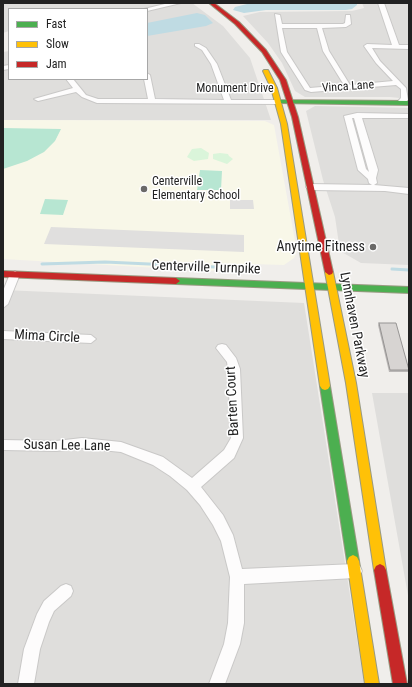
<!DOCTYPE html>
<style>
body{margin:0}
#map{position:relative;width:412px;height:687px;overflow:hidden;background:#f0eeeb;font-family:"Roboto Condensed",sans-serif}
canvas{display:block}
.frame{position:absolute;inset:0;border:4px solid #222;pointer-events:none}
.legend{position:absolute;left:8px;top:8px;width:140px;height:72px;box-sizing:border-box;background:#fff;border:1px solid #a7a7a7;margin:0;padding:5px 7px;list-style:none;font-size:12px;color:#222}
.legend li{display:flex;align-items:center;gap:8px;height:20px}
.legend b{width:20px;border:1px solid #a7a7a7}
</style>
<div id="map">
<canvas width="412" height="687"></canvas>
<div class="frame"></div>
<ul class="legend">
<li><b style="height:5px;background:#4caf50"></b>Fast</li>
<li><b style="height:5px;background:#ffc107"></b>Slow</li>
<li><b style="height:5px;background:#c62828"></b>Jam</li>
</ul>
</div>
<script>
const context = document.querySelector('canvas').getContext('2d');
context.lineJoin = 'round';
function fill(path, color) {
  context.fillStyle = color;
  context.fill(path, 'evenodd');
}
function toPath(rows) {
  const path = new Path2D();
  for (const r of rows) {
    path.moveTo(r[0], r[1]);
    for (let i = 2; i < r.length; i += 2) path.lineTo(r[i], r[i + 1]);
  }
  return path;
}
function stroke(path, color, width, dash) {
  context.strokeStyle = color;
  context.lineWidth = width;
  context.lineCap = dash ? 'butt' : 'round';
  context.setLineDash(dash || []);
  context.stroke(path);
}
function label(font, color, halo, rows, align = 'center') {
  context.font = font + ' "Roboto Condensed",sans-serif';
  context.lineWidth = 3;
  context.setLineDash([]);
  context.textBaseline = 'middle';
  context.strokeStyle = halo;
  context.fillStyle = color;
  for (const [text, x, y, turn = 0] of rows) {
    context.save();
    context.translate(x, y);
    context.rotate((+turn || 0) * Math.PI / 180);
    context.textAlign = isNaN(turn) ? turn : align;
    if (halo) context.strokeText(text, 0, 0);
    context.fillText(text, 0, 0);
    context.restore();
  }
}
fill(toPath([
 [3,3,192,3,223,26,250,58,271,120,3,120,3,52,9,51,9,79,147,79,147,9,9,9,9,31,3,33],
 [362,3,409,3,409,99,390,97,305,97,295,91,282,63,268,43,243,16,260,12,352,11,364,8],
 [315,106,409,108,409,265,361,263,340,251,335,217,323,180,306,111],
 [3,290,304,303,364,684,3,684],
 [372,393,409,393,409,601]
]), '#dfdedc');
fill(toPath([
 [3,120,265,121,274,125,297,252,294,258,284,265,251,264,210,271,3,259]
]), '#f8f7e8');
fill(toPath([
 [201,148,209,153,208,159,194,161,187,157,192,149],
 [220,153,228,154,229,156,233,159,227,164,213,159,213,154]
]), '#daf5da');
fill(toPath([
 [3,128,61,129,55,141,44,152,27,161,3,169],
 [200,170,222,171,221,190,197,190],
 [45,199,68,200,63,215,40,214]
]), '#b7e6d2');
fill(toPath([
 [230,200,253,200,254,209,230,209],
 [51,227,244,235,244,252,44,244]
]), '#e0dfde');
fill(toPath([
 [251,3,357,3,357,5,352,9,346,10,266,10,244,13,233,10,235,7],
 [197,13,205,15,213,23,206,26,147,36,147,23]
]), '#bfdbe3');
stroke(toPath([
 [42,264,105,262,215,267],
 [392,269,409,270]
]), '#bfdbe3', 3);
const street = toPath([
 [169,3,181,3,147,11,147,9,144,9,169,3],
 [378,3,384,3,399,45,409,45,409,49,372,48,380,61,406,88,408,100,404,104,398,104,397,102,401,98,401,89,396,85,311,92,305,90,281,52,275,14,280,15,282,24,343,24,345,23,346,15,350,15,351,24,346,27,322,28,329,51,350,85,393,81,376,63,364,46,367,44,392,45,378,3],
 [282,28,317,28,323,51,344,85,310,88,287,52,282,28],
 [195,44,199,44,206,48,217,64,231,100,278,100,282,102,278,104,97,103,82,97,76,92,38,101,34,99,73,88,66,79,73,79,86,95,98,99,148,99,144,79,147,79,147,73,150,75,155,99,224,100,211,64,202,50,195,46,195,44],
 [9,65,9,69,3,70,3,66,9,65],
 [357,113,409,114,409,118,362,118,378,170,376,178,377,183,374,185,409,188,409,194,385,191,310,190,306,187,310,184,372,185,369,183,368,179,358,170,344,116,357,113],
 [352,118,354,118,369,172,366,169,352,118],
 [15,271,20,274,8,304,3,308,3,291,10,274,15,271],
 [3,331,91,335,96,339,91,343,3,339,3,331],
 [222,344,226,345,236,358,240,369,243,438,234,458,201,487,223,515,233,535,242,569,355,564,360,566,362,571,360,576,355,578,244,584,244,623,240,644,225,684,209,684,224,644,228,623,230,577,221,541,213,525,200,505,187,490,170,476,153,465,121,452,82,448,56,451,3,450,3,440,56,441,82,438,121,442,163,457,192,478,224,450,231,438,228,369,227,362,216,348,218,345,222,344],
 [66,584,71,586,73,591,71,596,54,611,49,622,40,649,34,684,18,684,24,649,37,614,44,601,61,586,66,584]
]);
const fast = toPath([
 [280,100,409,101,409,105,278,103,278,101,280,100],
 [176,278,409,287,409,293,176,284,172,281,176,278],
 [325,382,328,383,330,386,359,561,357,565,353,567,349,565,347,561,320,386,322,383,325,382]
]);
const slow = toPath([
 [264,70,268,70,277,88,287,124,330,386,328,389,325,390,322,389,320,386,281,124,271,88,263,71,264,70],
 [329,269,333,272,356,383,386,570,384,574,380,576,376,574,374,570,346,383,325,272,329,269],
 [353,555,357,557,359,561,379,684,365,684,347,561,349,557,353,555]
]);
const jam = toPath([
 [209,3,214,3,239,22,266,50,286,80,298,117,333,272,332,274,329,275,325,272,292,117,280,80,262,52,235,24,209,3],
 [3,271,176,278,180,281,176,284,3,277,3,271],
 [380,564,384,566,386,570,407,684,393,684,374,570,376,566,380,564]
]);
stroke(street, '#c9c8c7', 2);
stroke(fast, '#999a82', 2);
stroke(slow, '#999a82', 2);
stroke(jam, '#999a82', 2);
fill(street, '#fdfcfc');
fill(fast, '#4caf50');
fill(slow, '#ffc107');
fill(jam, '#c62828');
fill(toPath([
 [379,323,409,368,408,372,389,372,378,325]
]), '#b9b6b5');
const building = toPath([
 [379,323,396,323,409,370,390,370,379,323]
]);
fill(building, '#d7d4d2');
stroke(building, '#969493', 1);
for (const [x, y, r, color] of [
 [144,189,4,"#6a6968"],
 [373,247,4,"#6a6968"]
]) {
  const dot = new Path2D();
  dot.arc(x, y, r, 0, 2 * Math.PI);
  context.fillStyle = color;
  context.fill(dot);
  stroke(dot, '#fff', 1.5);
}
label('12px', '#222', '#fff', [
 ["Vinca Lane",348,87,-4],
 ["Monument Drive",235,89]
]);
label('12px', '#222', '#fff', [
 ["Centerville",152,182],
 ["Elementary School",152,196]
], 'left');
label('14px', '#222', '#fff', [
 ["Anytime Fitness",365,247]
], 'right');
label('14px', '#222', '#fff', [
 ["Centerville Turnpike",206,268,2],
 ["Lynnhaven Parkway",354,325,79],
 ["Mima Circle",47,337,3],
 ["Barten Court",233,401,-93],
 ["Susan Lee Lane",67,446,1]
]);
</script>
